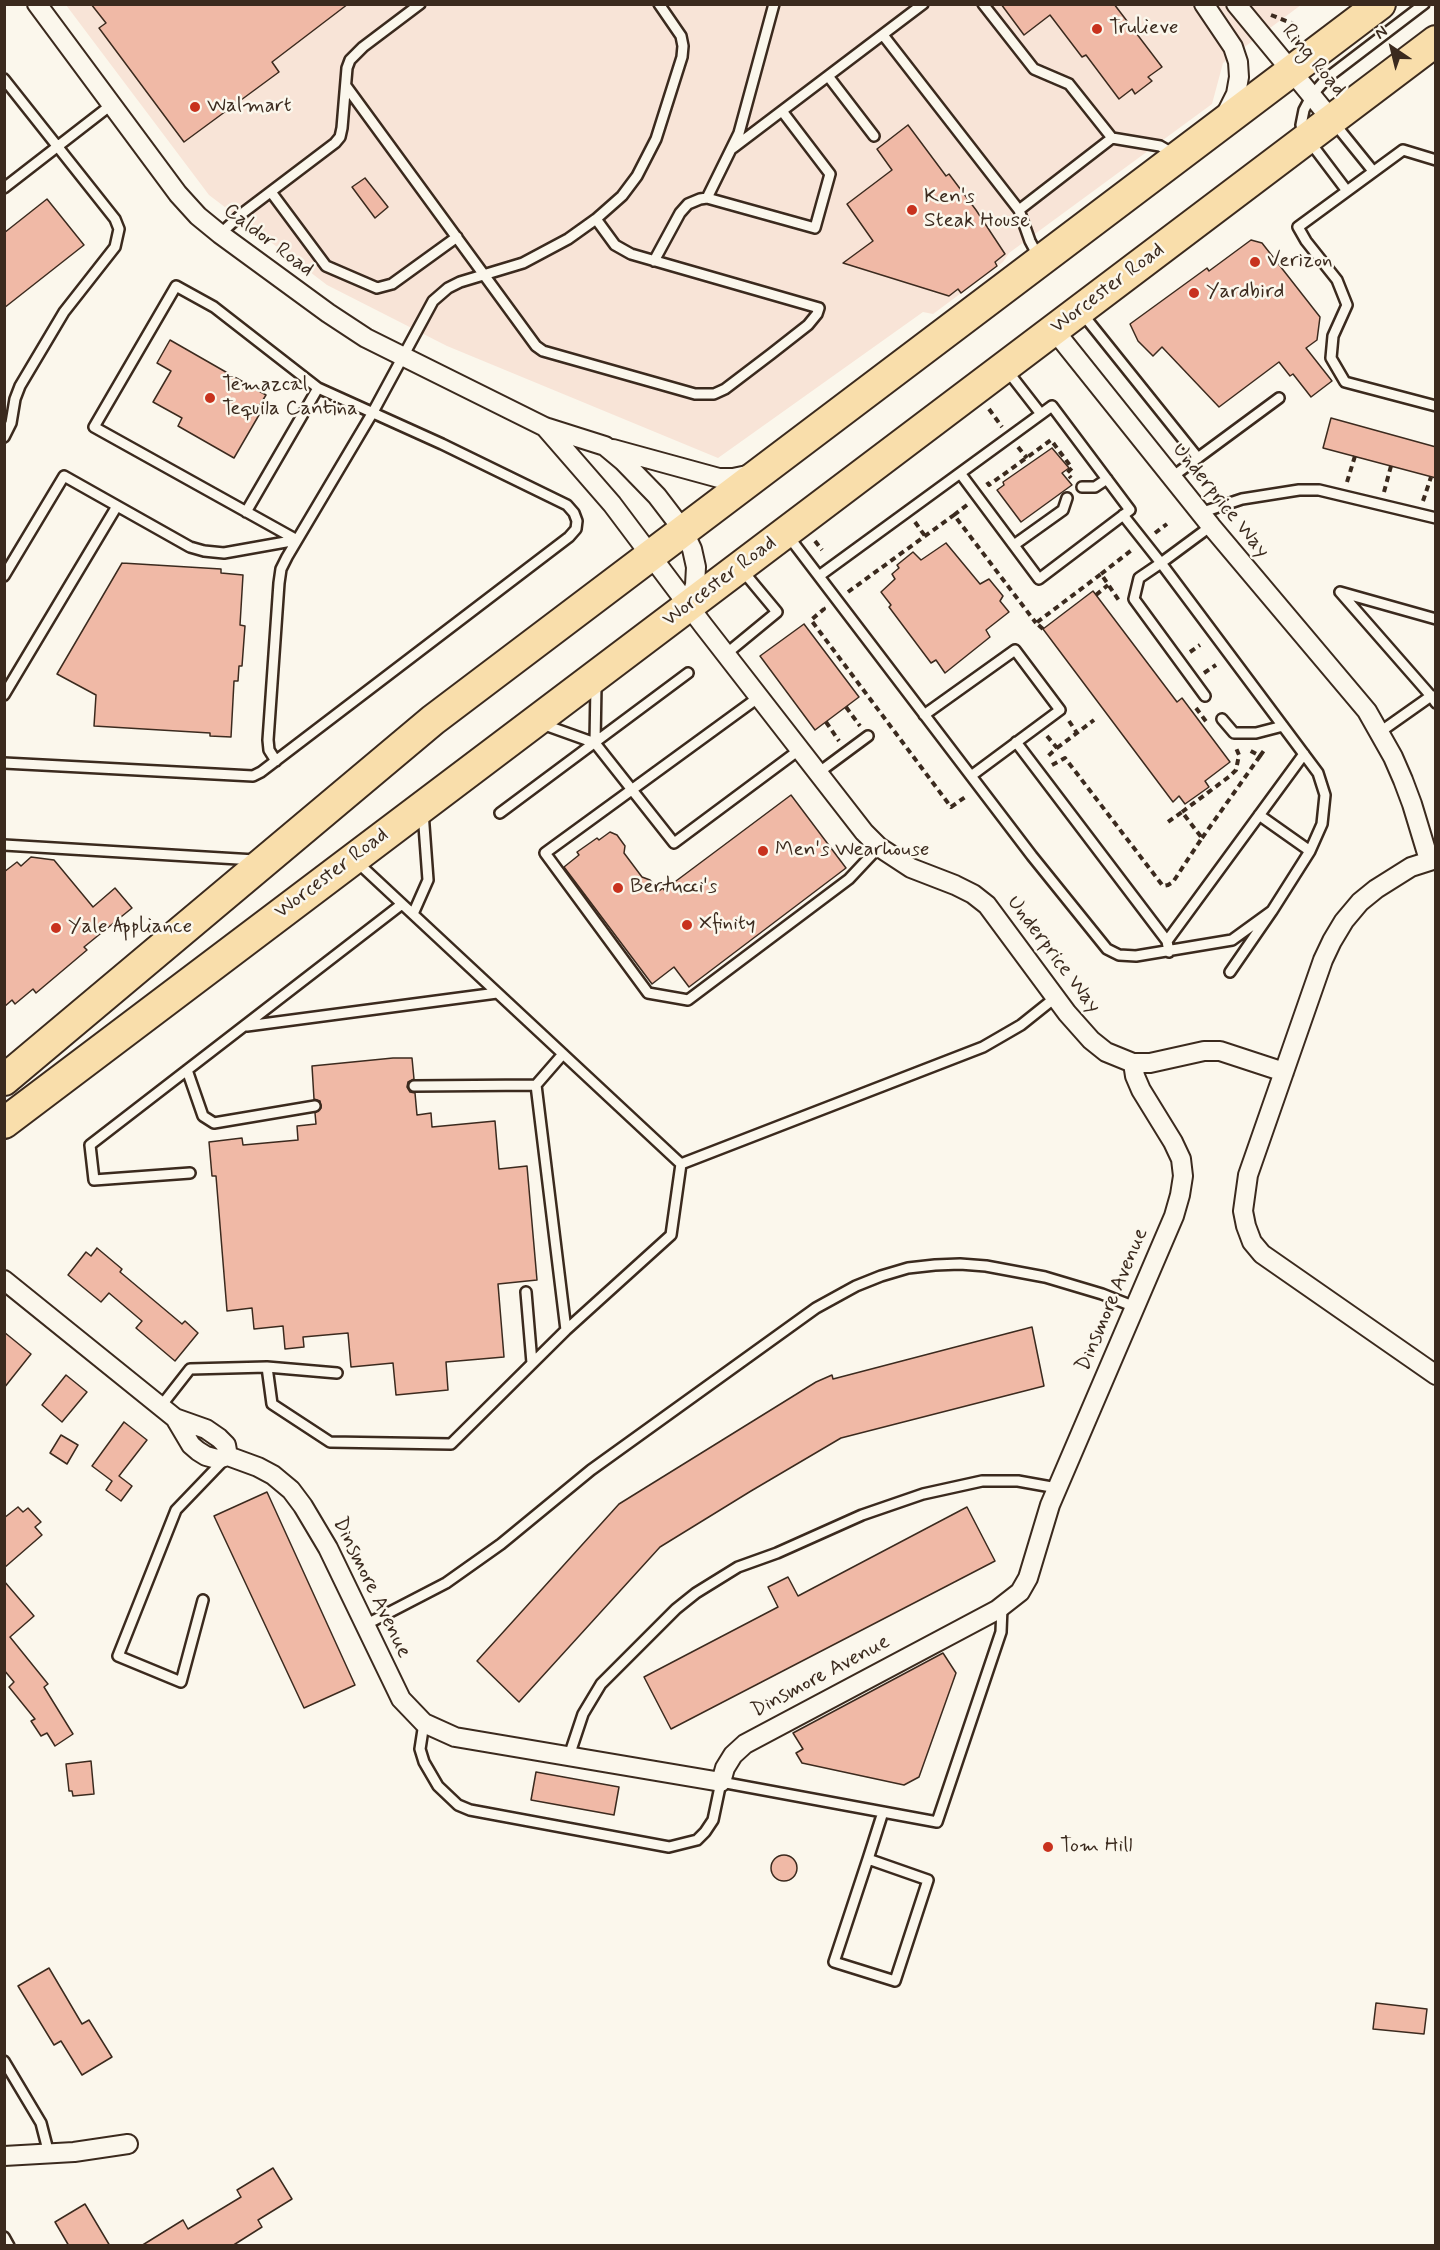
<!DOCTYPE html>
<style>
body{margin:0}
#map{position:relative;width:1440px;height:2250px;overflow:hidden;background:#fbf7ec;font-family:Mynerve,sans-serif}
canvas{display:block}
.frame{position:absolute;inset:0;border:6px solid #3b2a1e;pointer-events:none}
.north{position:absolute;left:1362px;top:18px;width:60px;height:60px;-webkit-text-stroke:4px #fbf7ec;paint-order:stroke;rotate:325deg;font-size:16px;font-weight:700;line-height:24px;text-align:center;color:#3b2a1e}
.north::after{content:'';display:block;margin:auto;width:21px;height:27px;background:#3b2a1e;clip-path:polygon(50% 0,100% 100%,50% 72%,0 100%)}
</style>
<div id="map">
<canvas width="1440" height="2250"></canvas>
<div class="frame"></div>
<div class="north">N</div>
</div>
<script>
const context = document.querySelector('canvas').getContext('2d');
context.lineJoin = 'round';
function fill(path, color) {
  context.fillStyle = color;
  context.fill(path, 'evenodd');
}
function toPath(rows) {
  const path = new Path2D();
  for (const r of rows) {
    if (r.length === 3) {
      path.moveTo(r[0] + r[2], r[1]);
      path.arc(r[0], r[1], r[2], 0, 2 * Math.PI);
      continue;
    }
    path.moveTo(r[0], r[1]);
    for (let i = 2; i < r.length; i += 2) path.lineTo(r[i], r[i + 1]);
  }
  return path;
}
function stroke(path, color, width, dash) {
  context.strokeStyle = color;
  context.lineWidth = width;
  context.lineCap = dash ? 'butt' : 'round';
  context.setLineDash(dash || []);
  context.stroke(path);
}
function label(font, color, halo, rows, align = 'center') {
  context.font = font + ' Mynerve,sans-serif';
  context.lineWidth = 5;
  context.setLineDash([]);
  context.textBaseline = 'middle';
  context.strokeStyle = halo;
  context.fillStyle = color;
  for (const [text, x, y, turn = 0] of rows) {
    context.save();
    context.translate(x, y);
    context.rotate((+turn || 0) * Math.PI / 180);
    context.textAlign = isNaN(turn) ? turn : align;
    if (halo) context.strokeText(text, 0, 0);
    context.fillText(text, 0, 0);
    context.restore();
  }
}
fill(toPath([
 [66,5,1301,5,1223,63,1212,104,1009,253,1003,262,933,314,923,312,718,458,447,346,327,285,209,195]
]), '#f8e4d7');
const building = toPath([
 [91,4,348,4,272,62,279,72,184,142,99,28,106,23,91,4],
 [1001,4,1114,4,1162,67,1148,77,1152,81,1135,94,1132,89,1119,99,1086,55,1082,57,1050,15,1024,35,1001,4],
 [908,125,946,176,949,174,976,210,1005,254,995,262,997,266,961,293,958,289,949,296,843,263,873,241,847,204,892,170,877,149,908,125],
 [365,178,388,207,375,218,352,187,365,178],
 [47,199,84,245,4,308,4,233,47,199],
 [1251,240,1262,243,1320,317,1317,340,1306,348,1332,381,1311,397,1293,374,1290,376,1279,362,1219,407,1162,347,1153,356,1138,341,1130,324,1207,268,1209,271,1251,240],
 [170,340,266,395,255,413,259,415,234,458,178,426,182,418,153,402,171,371,157,363,170,340],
 [1331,418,1436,447,1436,478,1323,448,1331,418],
 [1052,448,1069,468,1062,473,1072,485,1021,522,997,490,1004,485,1003,482,1052,448],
 [946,543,980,584,989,579,1003,596,1000,601,1009,612,986,630,990,637,945,673,936,660,931,663,889,607,891,605,881,592,895,579,892,574,899,568,897,565,913,552,921,560,946,543],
 [122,563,221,569,221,573,243,575,240,625,245,626,242,666,239,666,238,681,234,681,231,737,210,736,210,733,94,726,96,695,57,674,122,563],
 [1093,591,1177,702,1182,698,1230,762,1205,781,1209,787,1185,804,1179,796,1173,802,1043,629,1093,591],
 [804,624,859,697,815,730,760,656,804,624],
 [791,795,846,868,689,987,674,967,652,984,564,867,579,855,577,852,597,838,599,840,610,832,617,835,625,846,624,853,642,877,650,880,659,891,663,888,664,890,791,795],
 [31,857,54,860,93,907,115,888,132,908,84,947,87,950,36,993,33,989,15,1004,12,1000,4,1007,4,872,17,862,21,866,31,857],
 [393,1058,412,1058,414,1079,408,1082,407,1087,410,1092,415,1093,417,1115,431,1113,432,1127,495,1121,499,1169,527,1166,537,1280,498,1284,504,1357,446,1362,448,1390,396,1395,393,1363,351,1367,348,1333,303,1337,304,1347,285,1349,283,1326,254,1329,252,1308,227,1311,216,1176,212,1176,209,1142,242,1138,243,1145,298,1140,297,1126,316,1124,315,1113,321,1108,320,1101,314,1099,312,1066,393,1058],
 [97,1248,122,1269,120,1272,182,1324,185,1321,198,1333,175,1361,136,1328,142,1321,109,1293,101,1302,68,1275,86,1252,91,1256,97,1248],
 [1032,1327,1044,1386,841,1438,751,1491,660,1547,519,1702,477,1661,619,1504,816,1382,832,1375,833,1379,1032,1327],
 [4,1332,31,1354,4,1388,4,1332],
 [66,1375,87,1392,62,1422,42,1405,66,1375],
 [124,1422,147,1440,119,1476,132,1486,121,1501,106,1490,112,1481,92,1466,124,1422],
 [61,1435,78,1445,67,1464,50,1453,61,1435],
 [267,1492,355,1685,304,1708,214,1516,267,1492],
 [18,1507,23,1512,28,1508,41,1522,35,1527,42,1535,4,1568,4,1518,18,1507],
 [967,1507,995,1561,671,1729,644,1677,778,1607,768,1587,788,1577,798,1596,967,1507],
 [4,1581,34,1616,10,1637,48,1684,44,1687,73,1734,55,1746,47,1733,41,1736,31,1721,35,1719,9,1687,14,1682,4,1670,4,1581],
 [943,1653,956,1673,919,1777,904,1785,802,1763,796,1753,803,1749,793,1733,943,1653],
 [91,1761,94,1794,73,1796,72,1791,69,1791,66,1764,91,1761],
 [536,1772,619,1787,614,1815,531,1800,536,1772],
 [784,1868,13],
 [49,1968,82,2024,89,2020,112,2057,82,2075,61,2041,54,2045,18,1986,49,1968],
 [1376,2003,1427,2009,1424,2034,1373,2029,1376,2003],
 [273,2168,292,2199,258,2220,262,2227,232,2246,141,2246,183,2220,188,2229,241,2197,237,2190,273,2168],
 [85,2204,110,2246,69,2246,55,2222,85,2204]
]);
fill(building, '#f0b9a6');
stroke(building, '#3b2a1e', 1.5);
const service = toPath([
 [983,4,1034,69,1069,84,1112,138,1160,146,1174,154],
 [883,35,1019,210,1030,241,1038,256],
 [828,76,874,136],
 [4,79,115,219,119,229,115,247,64,312,20,386,15,399,11,423,4,437],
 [346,86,536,346,543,351,695,394,714,394,725,389,771,354,808,325,817,314,819,308,631,254,615,245,596,219],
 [1335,124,1373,171],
 [733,148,923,4],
 [1436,160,1403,150,1298,227,1306,241,1337,280,1347,305,1333,336,1331,358,1345,382,1436,406],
 [4,188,111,105],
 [1347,191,1307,138,1301,125,1304,110,1312,95,1327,78,1424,4],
 [271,192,326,266,377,288,392,284,457,237],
 [707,198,739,133,774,4],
 [1019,210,1112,138],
 [220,234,244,212,335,143,340,137,342,128,347,68,350,60,363,47,420,4],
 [654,261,680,213,688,204,700,199,707,198,815,228,830,174,782,111],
 [1081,312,1198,458],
 [1006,369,1041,414],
 [1172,477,1279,398],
 [1082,487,1095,487,1107,479],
 [246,512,318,388],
 [1200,513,1242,499,1299,490,1319,490,1436,518],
 [1123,515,1161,563,1139,578,1134,599,1205,696],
 [1211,526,1161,563,1318,773,1325,795,1322,824,1310,851,1272,911,1230,972],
 [789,537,1032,856,1107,949,1119,955,1136,956,1232,940,1272,911],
 [1014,545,1063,510,1067,498],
 [4,576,64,476,190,547,204,551,224,553,297,540],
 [819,576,1052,406,1130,510,1039,579,960,473],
 [1436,619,1340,592,1431,696,1436,696],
 [726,654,777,612,742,570],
 [4,695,117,506],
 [759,697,545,853,648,993,688,1000,849,879,879,847],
 [924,715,1015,650,1060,710,971,776],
 [1222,719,1234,733,1256,733,1283,726],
 [542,724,595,743,674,843,799,750],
 [1380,732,1431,696,1436,703],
 [1016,742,1167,941,1169,952],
 [595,743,596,685],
 [276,761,269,750,268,740,279,583,281,569,287,557,373,412,433,301,448,288,460,282,523,263,568,239,596,219,622,196,637,176,656,139,682,57,683,46,681,36,659,4],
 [4,763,253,776,261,772,569,537,576,529,577,521,574,513,567,505,442,444,318,388,214,307,176,286,94,427,297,540],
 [818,773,868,736],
 [500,813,688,673],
 [1259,815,1310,851],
 [4,845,255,860],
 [357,862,681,1164,983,1047,1021,1025,1056,997],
 [413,914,428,880,423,812],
 [1167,941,1304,754],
 [247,1026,497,993],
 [187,1070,203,1116,214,1123,315,1106],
 [536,1085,566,1330],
 [414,1086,536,1085,563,1054],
 [190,1173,94,1180,90,1145,402,904],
 [526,1292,532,1363],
 [337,1373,267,1367,272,1404,330,1442,451,1444,566,1330,671,1235,681,1164],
 [161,1406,190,1369,267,1367],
 [203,1600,181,1682,118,1656,176,1510,224,1460],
 [365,1625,446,1583,501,1544,591,1470,816,1308,856,1286,881,1276,908,1268,935,1265,960,1264,986,1266,1045,1277,1102,1294,1135,1307],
 [424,1723,420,1749,424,1762,438,1786,458,1805,470,1810,669,1847,697,1840,705,1832,713,1820,721,1782,937,1822,1001,1632,1002,1607],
 [569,1756,583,1714,601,1684,676,1609,696,1593,738,1567,777,1553,862,1515,923,1494,982,1481,1018,1481,1057,1488],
 [868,1859,928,1880,895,1981,834,1962,868,1859,883,1812],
 [4,2061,41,2123,49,2154],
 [4,2237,9,2246]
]);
const minor = toPath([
 [37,4,178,194,198,216,220,234,328,313,366,338,545,427,605,446,623,461,657,496,683,530,692,549,696,567,695,585,688,606],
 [1204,4,1233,47,1238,62,1239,77,1236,94,1225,116],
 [1236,4,1331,119],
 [1054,330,1211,526,1367,711,1393,757,1403,780,1412,804,1429,860],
 [545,427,612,504,703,625,864,832,879,847,911,868,955,885,973,894,987,905,1067,1013,1091,1040,1106,1052,1133,1063,1150,1063,1204,1051,1220,1051,1284,1072],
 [613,449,719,478,733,478,752,474],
 [1436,859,1411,867,1376,889,1360,902,1344,921,1332,941,1323,960,1248,1175,1243,1211,1246,1226,1252,1242,1262,1254,1436,1375],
 [4,1280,175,1418,206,1429,219,1438,226,1445,228,1456,217,1459,206,1456,198,1451,191,1445,175,1418],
 [228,1456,258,1467,273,1475,291,1490,303,1506,328,1548,401,1699,424,1723,455,1737,721,1782,725,1768,733,1755,745,1744,997,1610,1020,1592,1028,1578,1050,1505,1174,1216,1180,1195,1183,1176,1181,1159,1173,1142,1141,1090,1135,1076,1133,1063],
 [4,2156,74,2152,128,2144]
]);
const trunk = toPath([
 [4,1080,433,720,1380,4],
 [4,1123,1436,41]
]);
stroke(service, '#3b2a1e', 14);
stroke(minor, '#3b2a1e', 22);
stroke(trunk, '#3b2a1e', 34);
stroke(toPath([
 [1271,15,1294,24],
 [989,409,1002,427],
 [1018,447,1027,458],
 [987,482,989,485,1051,440,1072,468,1067,473,1071,478],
 [1347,482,1355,456],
 [1384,492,1391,466],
 [1423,501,1431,477],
 [967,505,954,515,1036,623],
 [915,522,925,536],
 [1155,533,1167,524],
 [815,541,822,550],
 [1101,574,1133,549],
 [848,592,954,515],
 [1096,595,1108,585],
 [823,608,824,609,811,620,951,807,968,795],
 [1043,629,1036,623,1101,574,1120,602],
 [1190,652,1200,645],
 [1204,673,1216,665],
 [846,707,860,726],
 [1196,708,1208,724],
 [1069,721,1077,733],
 [826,722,839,741],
 [1047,736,1057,748,1047,757,1048,759],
 [1057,748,1094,720],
 [1260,756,1265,749],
 [1052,765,1065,758,1163,886,1168,885,1173,882,1202,838,1182,812,1168,822],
 [1182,812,1230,776,1236,770,1239,755,1236,748],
 [1202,838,1260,756,1247,749]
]), '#3b2a1e', 4, [6, 4.5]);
stroke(service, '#fbf7ec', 9);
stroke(minor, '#fbf7ec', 18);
stroke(trunk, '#f9deab', 30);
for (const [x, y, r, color] of [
 [1097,29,6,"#c8321e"],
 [195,107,6,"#c8321e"],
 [912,210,6,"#c8321e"],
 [1255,262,6,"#c8321e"],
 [1194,293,6,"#c8321e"],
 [210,398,6,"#c8321e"],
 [763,851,6,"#c8321e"],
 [618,888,6,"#c8321e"],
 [687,925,6,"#c8321e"],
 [56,928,6,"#c8321e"],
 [1048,1847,6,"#c8321e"]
]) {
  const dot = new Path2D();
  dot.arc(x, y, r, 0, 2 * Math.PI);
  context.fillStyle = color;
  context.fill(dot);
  stroke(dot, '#fbf7ec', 2);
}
label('21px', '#3b2a1e', '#fbf7ec', [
 ["Trulieve",1109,29],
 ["Walmart",207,107],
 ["Ken's",924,198],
 ["Steak House",924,222],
 ["Verizon",1267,262],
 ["Yardbird",1206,293],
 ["Temazcal",222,386],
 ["Tequila Cantina",222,410],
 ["Men's Wearhouse",775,851],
 ["Bertucci's",630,888],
 ["Xfinity",699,925],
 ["Yale Appliance",68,928],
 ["Tom Hill",1060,1847]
], 'left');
label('21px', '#3b2a1e', '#fbf7ec', [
 ["Ring Road",1313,61,50],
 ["Caldor Road",268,241,37],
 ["Worcester Road",1108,289,-37],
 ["Underprice Way",1220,501,51],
 ["Worcester Road",720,582,-37],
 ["Worcester Road",332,874,-37],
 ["Underprice Way",1053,955,53],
 ["Dinsmore Avenue",1113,1300,-67],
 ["Dinsmore Avenue",371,1588,64],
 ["Dinsmore Avenue",821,1677,-28]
]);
</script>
